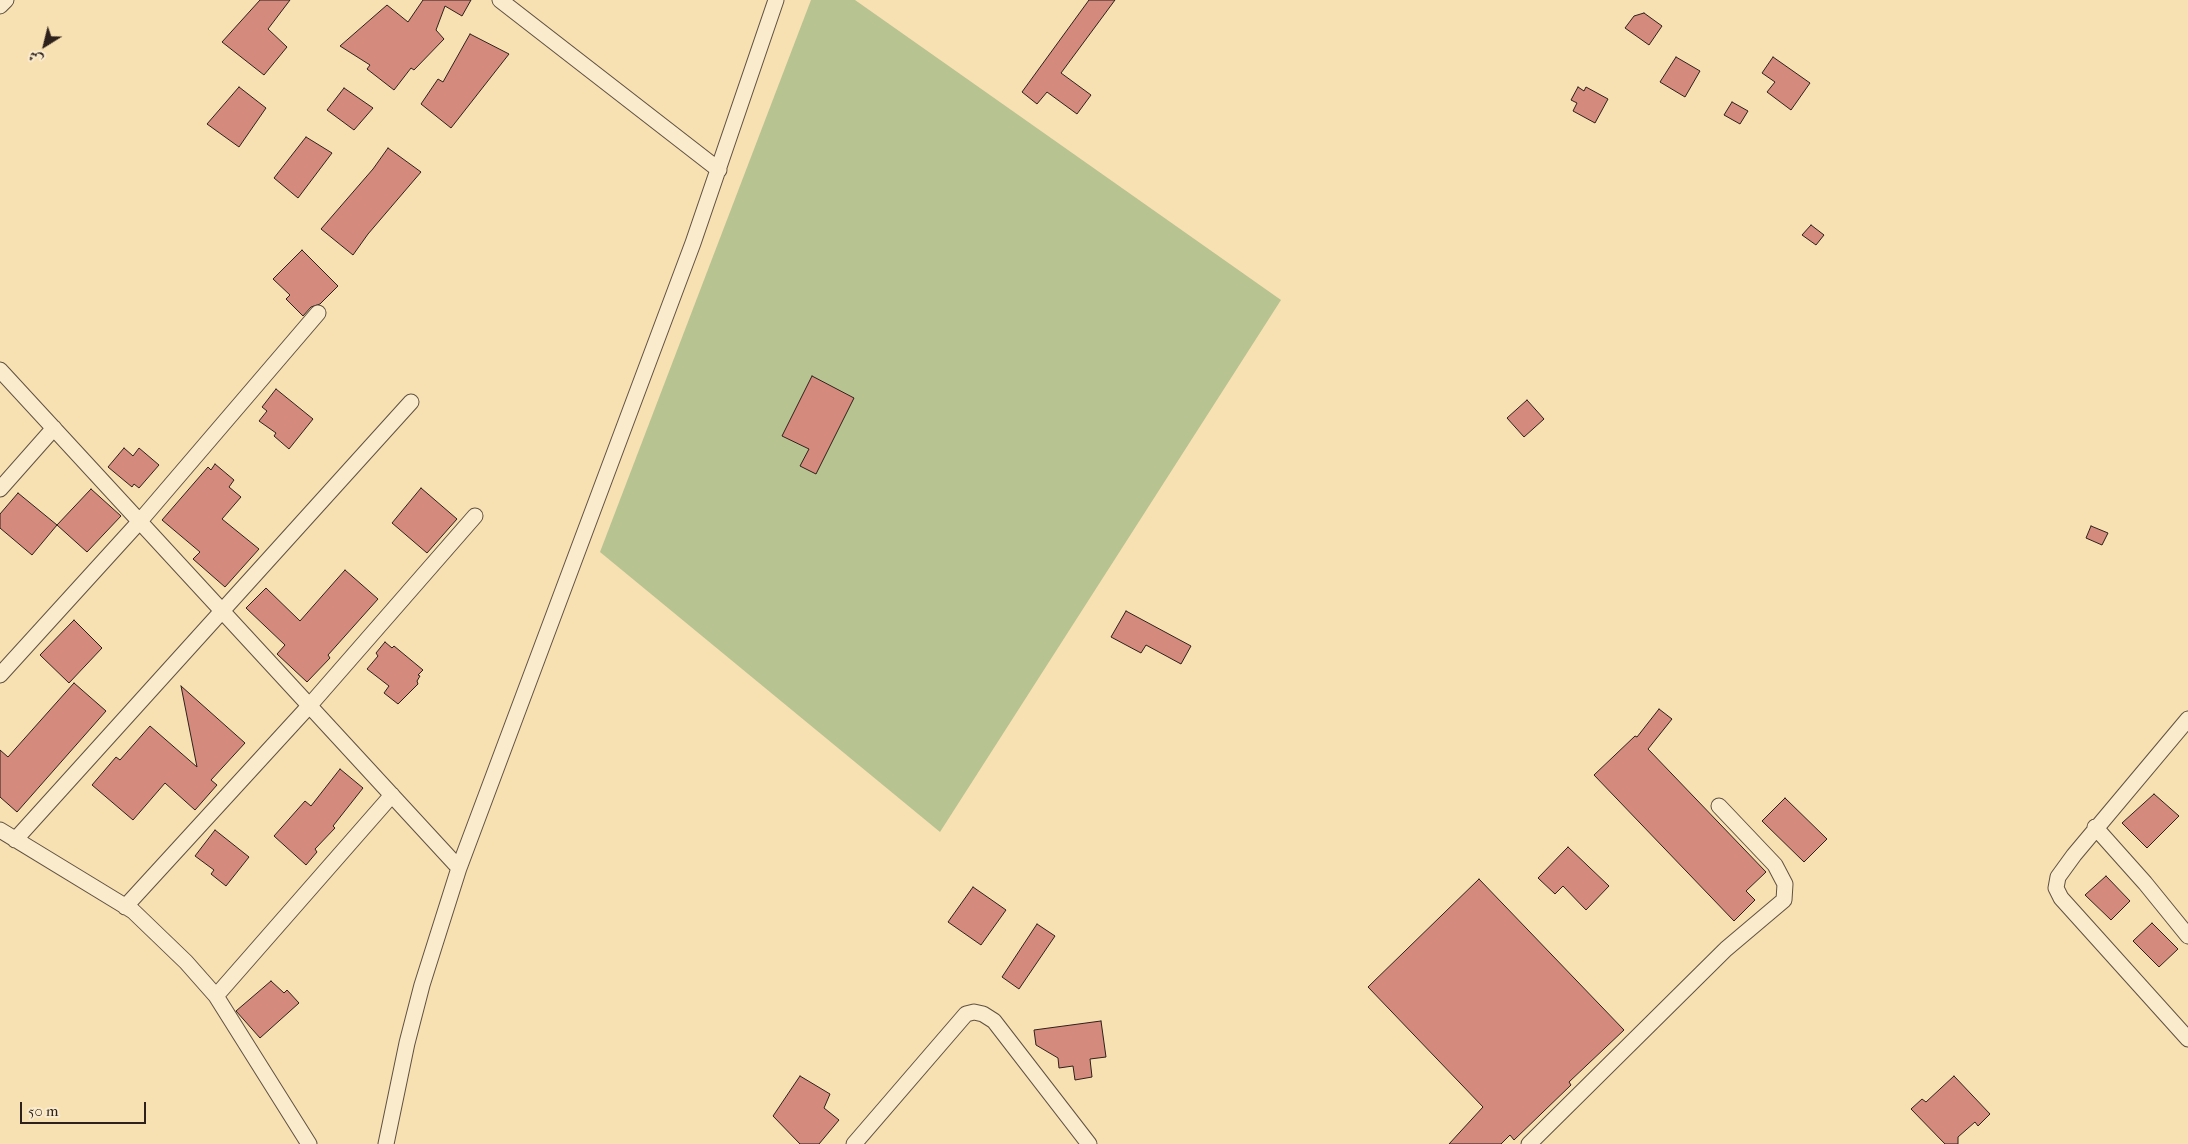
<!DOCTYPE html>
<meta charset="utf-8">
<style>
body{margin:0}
#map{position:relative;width:2188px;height:1144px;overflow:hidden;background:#f7e0b2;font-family:"IM FELL French Canon",Amiri,serif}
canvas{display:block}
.north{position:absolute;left:20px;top:20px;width:50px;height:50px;-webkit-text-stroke:4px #faebcd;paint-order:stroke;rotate:216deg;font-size:14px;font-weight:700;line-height:20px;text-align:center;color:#2e211b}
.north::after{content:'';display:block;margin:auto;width:18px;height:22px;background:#2e211b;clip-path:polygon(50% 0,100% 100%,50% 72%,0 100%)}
.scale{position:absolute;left:20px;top:1102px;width:126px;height:22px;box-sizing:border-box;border:2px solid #2e211b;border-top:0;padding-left:6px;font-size:15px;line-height:18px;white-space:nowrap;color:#2e211b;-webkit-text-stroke:4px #faebcd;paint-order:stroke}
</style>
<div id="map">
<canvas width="2188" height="1144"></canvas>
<div class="north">ش</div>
<div class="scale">50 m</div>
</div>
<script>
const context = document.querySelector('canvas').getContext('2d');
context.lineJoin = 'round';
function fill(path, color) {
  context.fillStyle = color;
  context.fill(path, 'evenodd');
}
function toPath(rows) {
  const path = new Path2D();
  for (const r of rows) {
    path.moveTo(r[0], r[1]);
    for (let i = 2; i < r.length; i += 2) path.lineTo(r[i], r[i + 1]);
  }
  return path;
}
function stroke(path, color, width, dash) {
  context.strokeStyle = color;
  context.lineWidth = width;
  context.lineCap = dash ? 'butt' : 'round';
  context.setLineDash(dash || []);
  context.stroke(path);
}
fill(toPath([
 [811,0,855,0,1281,300,940,832,600,552]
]), '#b7c391');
const building = toPath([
 [260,0,290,0,268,29,287,47,264,75,222,42,260,0],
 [423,0,471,0,462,16,445,6,436,30,444,39,414,70,411,68,394,90,367,69,370,65,340,46,387,5,408,22,423,0],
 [1089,0,1115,0,1061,73,1091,95,1077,114,1047,92,1037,104,1022,92,1089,0],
 [1644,13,1662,26,1649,45,1625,28,1634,16,1644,13],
 [470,34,509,54,451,128,421,104,438,79,443,82,470,34],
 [1676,57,1700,71,1685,97,1660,82,1676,57],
 [1773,57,1810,83,1791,110,1767,92,1775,82,1762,73,1773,57],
 [239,87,266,108,239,147,207,124,239,87],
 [1578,87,1584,91,1586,87,1608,99,1595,123,1573,111,1577,103,1571,100,1578,87],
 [344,88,373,108,354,130,327,110,344,88],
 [1732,102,1748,111,1740,124,1724,115,1732,102],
 [306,137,332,153,298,198,274,178,306,137],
 [388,148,421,172,368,234,353,255,321,229,373,169,388,148],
 [1811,225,1824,235,1816,245,1802,235,1811,225],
 [302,250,338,286,320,304,311,307,303,316,286,299,290,295,273,279,302,250],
 [812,376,854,398,816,474,800,466,809,449,782,436,812,376],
 [276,389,313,419,289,449,274,436,276,433,259,421,267,411,262,407,276,389],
 [1527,400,1544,419,1524,437,1507,418,1527,400],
 [124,448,133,456,139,448,159,465,139,488,134,484,132,487,108,467,124,448],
 [215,464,234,480,229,487,241,497,222,519,259,549,225,587,193,559,200,552,162,520,208,467,211,470,215,464],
 [421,488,457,519,427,553,392,523,421,488],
 [91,489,121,516,87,552,57,525,91,489],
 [18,493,57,525,32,555,0,528,0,514,18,493],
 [2091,526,2108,533,2102,545,2086,538,2091,526],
 [345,570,378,599,328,655,330,658,307,682,277,654,285,645,246,608,266,588,300,621,345,570],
 [1126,611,1191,646,1181,664,1146,645,1141,653,1111,637,1126,611],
 [74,620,102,648,69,683,40,655,74,620],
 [385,642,392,648,394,646,423,670,418,675,420,676,417,681,418,684,398,704,384,693,389,686,367,669,378,656,376,653,385,642],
 [74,683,106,711,17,812,0,797,0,750,8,757,74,683],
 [181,686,245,743,211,780,217,785,195,810,165,783,133,820,92,785,116,757,120,760,150,726,197,767,181,686],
 [1659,709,1672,719,1648,749,1766,872,1746,891,1755,900,1734,921,1594,775,1635,736,1637,737,1659,709],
 [340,769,363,788,333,826,335,828,315,849,317,852,306,865,274,836,305,801,311,806,340,769],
 [2154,794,2179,816,2147,848,2122,823,2154,794],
 [1785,798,1827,839,1804,862,1762,821,1785,798],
 [215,830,249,857,226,886,211,874,214,870,195,856,215,830],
 [1568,847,1609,886,1586,910,1563,886,1555,894,1538,878,1568,847],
 [2106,876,2130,901,2111,920,2085,895,2106,876],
 [1479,879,1624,1030,1569,1082,1571,1085,1514,1140,1510,1135,1501,1144,1449,1144,1483,1107,1368,987,1479,879],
 [973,887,1006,910,981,945,948,922,973,887],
 [2152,923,2178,949,2159,967,2133,941,2152,923],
 [1037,924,1055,936,1019,989,1002,977,1037,924],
 [271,981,284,993,287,990,299,1003,260,1038,236,1011,271,981],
 [1101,1021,1106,1057,1090,1059,1092,1077,1075,1080,1073,1066,1059,1068,1058,1058,1036,1045,1034,1030,1101,1021],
 [800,1076,830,1094,824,1108,839,1120,819,1144,800,1144,773,1116,800,1076],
 [1954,1076,1990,1114,1978,1126,1975,1122,1958,1137,1958,1144,1945,1144,1911,1109,1922,1099,1926,1102,1954,1076]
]);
fill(building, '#d48a7d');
stroke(building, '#2e211b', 1);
const street = toPath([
 [500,0,719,170],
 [0,6,6,0],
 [0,370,459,868],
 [0,489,54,428],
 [0,675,140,521,318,313],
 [2188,719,2074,855,2058,877,2056,888,2061,898,2188,1039],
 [2095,827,2145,883,2188,936],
 [0,830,133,911,186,962,216,996,309,1144],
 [15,840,411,402],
 [125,907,310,705,475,516],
 [216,996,392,795],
 [386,1144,407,1043,422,985,459,868,693,243,776,0],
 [854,1144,966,1014,974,1012,983,1014,994,1021,1089,1144],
 [1529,1144,1726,949,1784,900,1785,884,1775,865,1719,806]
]);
stroke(street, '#605141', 17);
stroke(street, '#faebcd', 15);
</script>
